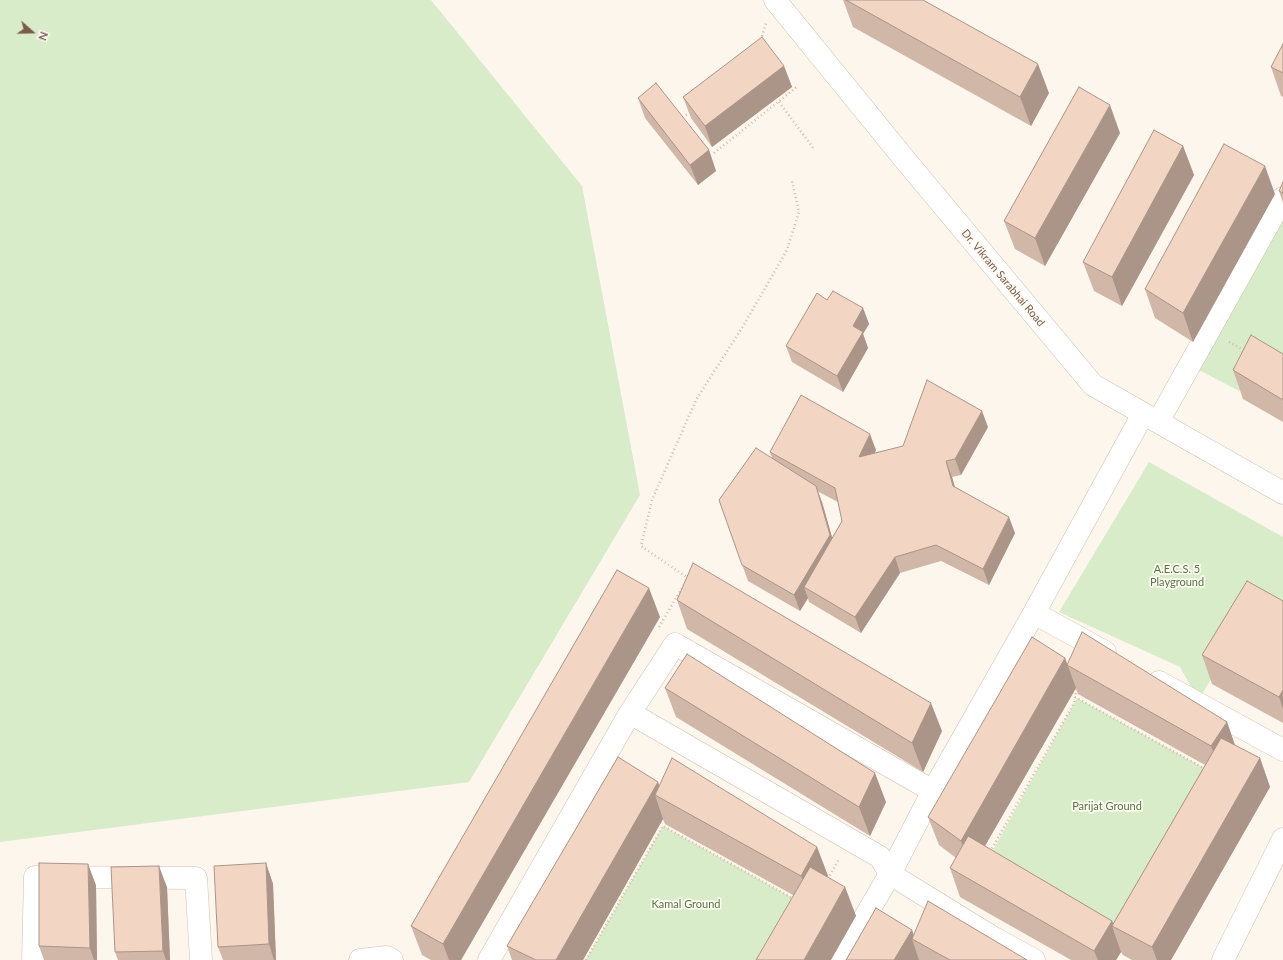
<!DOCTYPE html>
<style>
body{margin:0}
#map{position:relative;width:1283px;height:960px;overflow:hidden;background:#fdf6ec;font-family:Lato,sans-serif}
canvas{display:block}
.north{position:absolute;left:12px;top:12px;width:40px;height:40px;-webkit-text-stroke:3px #fffaf3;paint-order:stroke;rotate:110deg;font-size:11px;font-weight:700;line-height:16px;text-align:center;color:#7a5c4d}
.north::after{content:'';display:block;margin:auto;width:14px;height:18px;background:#7a5c4d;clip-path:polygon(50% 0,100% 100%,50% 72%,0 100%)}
</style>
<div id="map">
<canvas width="1283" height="960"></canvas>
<div class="north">N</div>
</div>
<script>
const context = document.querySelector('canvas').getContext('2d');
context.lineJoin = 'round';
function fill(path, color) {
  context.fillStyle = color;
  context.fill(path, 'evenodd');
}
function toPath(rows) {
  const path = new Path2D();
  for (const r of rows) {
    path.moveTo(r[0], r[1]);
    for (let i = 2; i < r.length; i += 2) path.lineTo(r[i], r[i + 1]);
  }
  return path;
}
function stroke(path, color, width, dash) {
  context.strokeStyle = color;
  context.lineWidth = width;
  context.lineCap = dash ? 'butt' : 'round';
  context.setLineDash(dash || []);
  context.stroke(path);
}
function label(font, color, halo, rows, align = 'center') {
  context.font = font + ' Lato,sans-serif';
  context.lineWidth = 3.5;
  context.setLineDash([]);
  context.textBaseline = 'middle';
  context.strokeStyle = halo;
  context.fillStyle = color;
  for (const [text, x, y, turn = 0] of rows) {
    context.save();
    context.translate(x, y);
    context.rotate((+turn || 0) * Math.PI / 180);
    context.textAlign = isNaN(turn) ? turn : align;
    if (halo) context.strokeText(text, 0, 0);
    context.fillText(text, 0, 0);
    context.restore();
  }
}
fill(toPath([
 [0,0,431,0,582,186,640,495,469,782,0,842],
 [1283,220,1283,371,1260,359,1239,391,1195,368],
 [1149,462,1283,537,1283,614,1257,603,1202,694,1191,687,1180,667,1059,612],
 [1077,698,1217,775,1120,939,988,859],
 [663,826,807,906,776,960,586,960]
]), '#d8ecc9');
const minor = toPath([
 [775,0,906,161,1093,385,1283,493],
 [1158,422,1283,198],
 [1034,613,1105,652],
 [1159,682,1283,750],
 [630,713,880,857,890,874,994,938,1034,960],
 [33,960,35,877,196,878,201,960],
 [360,960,387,957,392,960],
 [489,960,630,713,675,644,933,791],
 [840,960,890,874,933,791,1034,613,1143,414],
 [1223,960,1283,839]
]);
stroke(minor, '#d1beb0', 23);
stroke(toPath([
 [761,40,766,23],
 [779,102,814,149],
 [686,115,691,111],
 [714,153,798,86],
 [1229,342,1246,351],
 [659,627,688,578,641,546,652,500,696,400,745,323,787,250,799,212,792,181],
 [1075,697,1207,770],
 [990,852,1074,703,1077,687],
 [828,879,839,859],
 [586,960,663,826,794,899]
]), '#d9b8a5', 2.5, [1, 3]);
stroke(minor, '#fff', 22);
fill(toPath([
 [843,0,923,0,1049,93,1031,126,853,27],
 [1283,44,1283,97,1281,96,1271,67],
 [784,66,792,87,712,147,691,118,683,97],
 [638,98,709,150,716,171,698,185,645,118],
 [1120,133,1045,266,1015,249,1004,221],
 [1183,146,1194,175,1122,306,1094,291,1083,262],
 [1283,182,1283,203,1279,191],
 [1275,194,1193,342,1155,318,1145,289],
 [827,300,863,308,869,324,863,334,868,348,843,392,792,362,786,346],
 [1283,354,1283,422,1243,399,1233,370],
 [988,427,961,475,952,477,955,487,1015,533,989,585,941,561,900,573,861,633,809,602,808,598,800,611,748,581,719,500,772,458,770,452,876,450,874,453],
 [817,491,838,502,842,521,832,538,822,502],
 [677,600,942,731,923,772,687,629],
 [1283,601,1283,723,1212,684,1202,655],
 [660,617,461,960,431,960,422,955,411,926],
 [1065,658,1068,665,1227,722,1235,746,1260,758,1270,787,1171,960,1132,960,1123,955,1121,952,1116,960,1071,960,960,897,950,868,956,858,939,845,928,817],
 [1076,688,1078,694,1205,765,1113,924,1112,921,985,846],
 [665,688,886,802,870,836,676,717],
 [658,782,659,786,817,847,828,876,827,877,845,887,856,916,793,895,665,824,663,819,583,960,512,960,507,946],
 [266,863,273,884,276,960,223,960,218,947],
 [96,885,97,960,44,960,39,946],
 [167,887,170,960,118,960,115,952],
 [912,930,913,935,1027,960,846,960]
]), '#d1b7a8');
fill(toPath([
 [1038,64,1049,93,1031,126,1020,97],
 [784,66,792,87,712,147,705,126],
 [1110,105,1120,133,1045,266,1035,238],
 [1183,146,1194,175,1122,306,1112,277],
 [709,150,716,171,698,185,690,165],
 [1265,166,1275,194,1193,342,1183,313],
 [863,308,869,324,863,334,868,348,843,392,837,376,853,326],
 [982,411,988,427,961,475,955,459],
 [870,434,876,450,865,473,859,457],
 [946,461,952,477,959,502,953,486],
 [816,486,822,502,836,551,804,587,808,598,800,611,794,595],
 [1009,517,1015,533,989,585,983,569],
 [895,557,900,573,861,633,855,617],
 [649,588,660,617,461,960,449,960,443,944],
 [1065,658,1076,688,971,870,961,841],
 [1283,690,1283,709,1279,697],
 [931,703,942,731,923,772,912,743],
 [1227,722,1237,751,1222,775,1211,746],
 [1260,758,1270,787,1171,960,1157,960,1152,947],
 [875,773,886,802,870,836,859,807],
 [658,782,664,800,655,795,663,819,583,960,556,960],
 [817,847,828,876,811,905,801,876],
 [266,863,273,884,276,960,274,960,269,944],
 [88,864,96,885,97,960,94,960,90,948],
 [159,866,167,887,170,960,166,960,163,951],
 [845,887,856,916,831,960,804,960],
 [1112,921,1115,927,1112,926,1121,952,1116,960,1098,960,1094,951],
 [912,930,916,941,912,939,919,960,894,960]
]), '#aa9588');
const building = toPath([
 [846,0,923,0,1038,64,1020,97,846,0],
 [762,37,784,66,705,126,683,97,762,37],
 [1283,44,1283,73,1271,67,1283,44],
 [656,83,709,150,690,165,638,98,656,83],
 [1079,87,1110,105,1035,238,1004,221,1079,87],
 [1154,130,1183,146,1112,277,1083,262,1154,130],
 [1224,144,1265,166,1183,313,1145,289,1224,144],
 [1283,182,1283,193,1279,191,1283,182],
 [833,291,863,308,853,326,863,332,837,376,786,346,817,293,827,300,833,291],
 [1251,335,1283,354,1283,400,1233,370,1251,335],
 [927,380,982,411,955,459,946,461,953,486,1009,517,983,569,936,545,895,557,855,617,804,587,842,521,835,488,770,452,801,395,870,434,859,457,903,446,927,380],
 [756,448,816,486,830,535,794,595,742,565,719,500,756,448],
 [693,563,931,703,912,743,677,600,693,563],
 [617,570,649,588,443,944,411,926,617,570],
 [1247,581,1283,601,1283,690,1279,697,1202,655,1247,581],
 [1082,632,1227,722,1211,746,1067,665,1082,632],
 [1032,637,1065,658,961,841,928,817,1032,637],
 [687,654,875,773,859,807,665,688,687,654],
 [1221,738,1260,758,1152,947,1112,926,1221,738],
 [618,757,658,782,556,960,536,960,507,946,618,757],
 [672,758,817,847,801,876,655,795,672,758],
 [968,836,1112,921,1094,951,950,868,968,836],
 [39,863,88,864,90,948,39,946,39,863],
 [266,863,269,944,218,947,214,866,266,863],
 [159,866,163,951,115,952,111,867,159,866],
 [810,867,845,887,804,960,756,960,810,867],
 [928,901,1027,960,950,960,912,939,928,901],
 [876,908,912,930,894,960,846,960,876,908]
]);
fill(building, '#f3d5c3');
stroke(building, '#aa9588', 1);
label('11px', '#7a5c4d', '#fffaf3', [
 ["Dr. Vikram Sarabhai Road",1003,278,50]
]);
label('11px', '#537a41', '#fffaf3', [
 ["A.E.C.S. 5",1177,569],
 ["Playground",1177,582],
 ["Parijat Ground",1107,806],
 ["Kamal Ground",686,904]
]);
</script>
